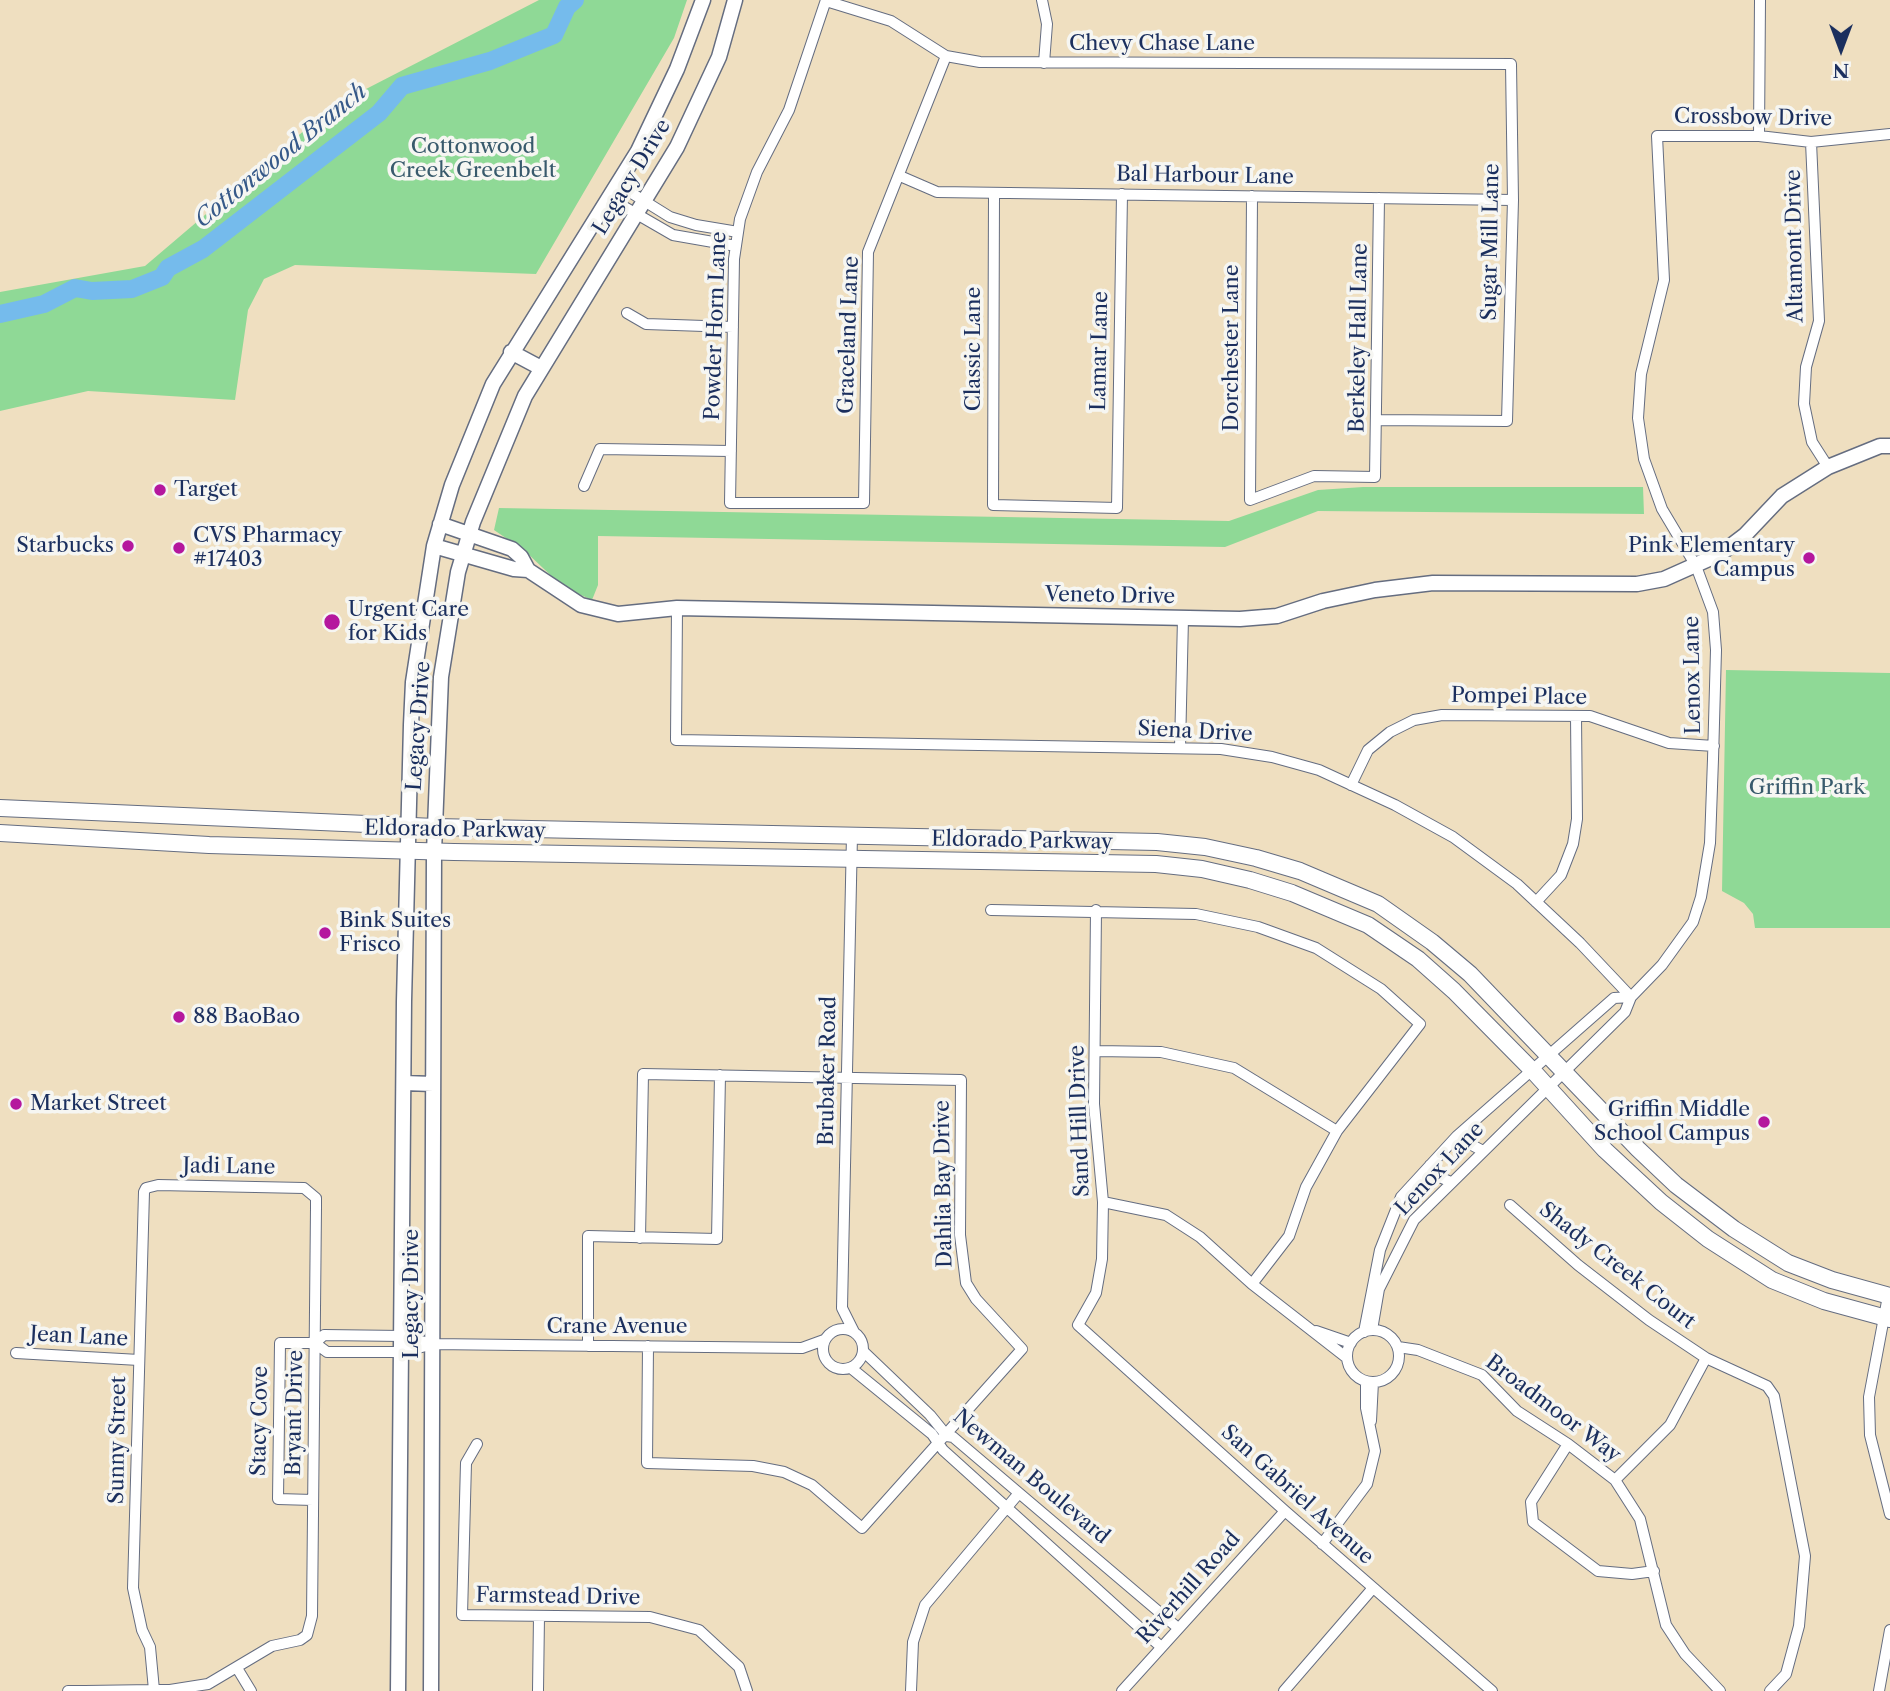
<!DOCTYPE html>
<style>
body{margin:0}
#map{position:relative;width:1890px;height:1691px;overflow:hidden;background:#efdfc0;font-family:"Libre Caslon Text",serif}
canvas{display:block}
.north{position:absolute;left:1806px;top:14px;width:70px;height:70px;-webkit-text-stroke:5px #f6f6f2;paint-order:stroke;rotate:180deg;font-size:19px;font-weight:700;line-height:28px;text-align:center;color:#1b2f5e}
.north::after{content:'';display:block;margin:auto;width:24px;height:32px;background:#1b2f5e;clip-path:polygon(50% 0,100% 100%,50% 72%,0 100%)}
</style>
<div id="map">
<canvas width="1890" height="1691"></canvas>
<div class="north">N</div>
</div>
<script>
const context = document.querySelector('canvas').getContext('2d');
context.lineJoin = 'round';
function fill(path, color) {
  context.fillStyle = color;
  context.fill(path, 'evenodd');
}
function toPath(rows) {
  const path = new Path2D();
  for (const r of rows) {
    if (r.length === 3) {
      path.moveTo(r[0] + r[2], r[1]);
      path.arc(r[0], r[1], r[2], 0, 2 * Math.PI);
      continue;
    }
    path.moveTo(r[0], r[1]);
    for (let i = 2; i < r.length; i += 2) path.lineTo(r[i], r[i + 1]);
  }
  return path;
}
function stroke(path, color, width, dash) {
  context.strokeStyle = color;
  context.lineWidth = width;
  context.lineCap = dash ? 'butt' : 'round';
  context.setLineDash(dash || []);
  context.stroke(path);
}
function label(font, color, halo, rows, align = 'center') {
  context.font = font + ' "Libre Caslon Text",serif';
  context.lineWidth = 7;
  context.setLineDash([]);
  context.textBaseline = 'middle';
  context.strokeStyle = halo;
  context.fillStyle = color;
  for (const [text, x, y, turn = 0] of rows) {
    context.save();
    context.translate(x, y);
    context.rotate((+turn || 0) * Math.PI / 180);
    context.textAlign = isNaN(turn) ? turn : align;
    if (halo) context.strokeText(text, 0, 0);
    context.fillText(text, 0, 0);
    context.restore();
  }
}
fill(toPath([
 [539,0,687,0,674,38,536,274,295,265,264,279,248,310,235,400,88,391,0,411,0,292,145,266,333,106],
 [1363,487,1643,487,1644,514,1318,511,1225,547,598,536,598,585,592,600,563,587,525,551,494,530,499,508,1229,521,1318,490],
 [1726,670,1890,673,1890,928,1755,928,1753,914,1744,903,1722,891]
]), '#8fd996');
stroke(toPath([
 [0,314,44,304,75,288,92,291,132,289,162,277,168,268,203,249,379,113,402,86,490,61,554,35,567,7,575,0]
]), '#75bbec', 18);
const street = toPath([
 [826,0,789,110,757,172,740,219,734,259,730,503,864,503,868,252,946,56],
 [1042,0,1047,24,1044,63],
 [826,1,891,21,946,56,980,62,1511,64,1513,200,1507,421,1378,420],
 [1759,136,1760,0],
 [1811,142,1819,321,1806,367,1804,404,1812,442,1828,467],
 [900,176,937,192,1513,200],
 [617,184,670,217,696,225,738,232],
 [994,193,993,505,1117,508,1122,194],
 [1252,196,1250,500,1314,476,1375,477,1379,198],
 [609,198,673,235,736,246],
 [627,313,646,324,733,327],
 [584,486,600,449,731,451],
 [677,608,676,740,1221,749,1272,757,1319,770,1395,805,1453,837,1517,884,1580,943,1631,997],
 [1180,748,1183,618],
 [1351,785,1368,750,1390,732,1414,720,1442,715,1590,716,1669,743,1714,746],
 [852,835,842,1308,854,1332],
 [1536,902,1561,875,1573,844,1577,819,1576,716],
 [991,910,1196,914,1258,927,1316,948,1381,989,1420,1024,1337,1131,1306,1187,1289,1236,1252,1284],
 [1096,910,1094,1104,1103,1202,1102,1259,1096,1293,1078,1325,1285,1511,1492,1691],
 [1096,1051,1161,1052,1234,1068,1337,1131],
 [1463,1131,1470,1144,1483,1151],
 [1430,1165,1437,1176,1451,1182],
 [1103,1202,1166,1215,1200,1237,1252,1284,1347,1358],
 [1510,1205,1578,1265,1649,1320,1706,1358,1767,1386,1774,1396,1805,1556,1799,1626,1786,1674,1770,1691],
 [640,1238,643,1074,961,1080,960,1235,966,1283,976,1299,1022,1349,862,1528,812,1485,784,1472,753,1466,647,1463,648,1346],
 [1888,1296,1869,1397,1870,1435,1890,1514],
 [843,1349,20],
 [1373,1356,26],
 [1372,1330,1379,1289,1414,1220,1625,1012,1631,997,1662,965,1693,922,1701,897,1710,843,1713,759,1716,650,1713,612,1696,566,1662,509,1644,459,1638,418,1641,374,1664,280,1657,136,1759,136,1811,142,1890,134],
 [1316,1331,1351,1343],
 [1364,1332,1380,1250,1401,1197,1457,1136,1614,998,1631,997],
 [315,1343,324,1335,402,1336,433,1344,516,1345,802,1348,824,1340],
 [315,1343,327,1352,402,1352,430,1345],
 [588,1346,588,1236,717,1239,720,1075],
 [1398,1347,1418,1350,1482,1375,1517,1411,1568,1444,1615,1480,1640,1519,1666,1625,1685,1654,1720,1691],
 [863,1351,930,1415,947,1436,953,1437,1178,1628],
 [16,1353,139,1360],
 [851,1368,932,1434,943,1450,1160,1646],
 [1371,1421,1373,1382],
 [477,1444,466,1463,462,1615,650,1617,699,1630,739,1667,747,1691],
 [1568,1444,1531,1502,1533,1522,1598,1571,1632,1574,1654,1571],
 [1615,1480,1670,1425,1706,1358],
 [313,1500,278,1499,280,1343,315,1343],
 [1322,1544,1367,1484,1375,1451,1366,1408,1366,1381],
 [237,1668,251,1691],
 [68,1691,85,1691,154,1690,170,1690,208,1684,272,1646,300,1640,307,1635,312,1616,316,1207,316,1198,304,1188,158,1185,146,1188,144,1192,133,1588,142,1630,150,1647,154,1690,154,1691],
 [538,1691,539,1616],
 [911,1691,913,1642,925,1605,1019,1493],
 [1122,1691,1285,1511],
 [1284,1691,1373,1588],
 [1879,1691,1890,1630]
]);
const secondary = toPath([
 [511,352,541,368],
 [440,524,512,549,521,557,528,570,581,605,618,614,677,608,1240,619,1277,616,1323,601,1375,590,1433,583,1637,584,1664,579,1720,554,1745,535,1782,496,1828,467,1880,446,1890,446],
 [434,546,514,569,528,570],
 [404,1083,433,1084],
 [398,1691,404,1001,411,725,413,682,434,546,452,485,493,384,638,151,677,69,703,0],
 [431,1691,434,852,441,677,458,572,473,522,525,396,677,147,719,57,735,0]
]);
const primary = toPath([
 [0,808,435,827,1157,842,1205,847,1256,858,1300,871,1378,904,1432,942,1470,974,1638,1149,1676,1185,1734,1229,1788,1263,1832,1280,1890,1296],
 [0,833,209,845,454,852,1156,864,1202,869,1250,880,1292,893,1368,925,1418,959,1454,991,1534,1072,1605,1150,1661,1202,1708,1239,1772,1280,1824,1301,1890,1319]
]);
stroke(street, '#656d80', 12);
stroke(secondary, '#656d80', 17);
stroke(primary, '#656d80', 18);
stroke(street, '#fff', 10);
stroke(secondary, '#fff', 14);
stroke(primary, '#fff', 16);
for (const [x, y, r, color] of [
 [160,490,7,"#b5179e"],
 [128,546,7,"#b5179e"],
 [179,548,7,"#b5179e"],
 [1809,558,7,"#b5179e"],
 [332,622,9,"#b5179e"],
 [325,933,7,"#b5179e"],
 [179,1017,7,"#b5179e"],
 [16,1104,7,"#b5179e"],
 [1764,1122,7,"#b5179e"]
]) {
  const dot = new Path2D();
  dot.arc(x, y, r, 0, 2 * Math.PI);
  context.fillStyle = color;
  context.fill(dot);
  stroke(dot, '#f6f6f2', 2.5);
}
label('21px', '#1b2f5e', '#f6f6f2', [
 ["Chevy Chase Lane",1162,44],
 ["Crossbow Drive",1753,118,1],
 ["Bal Harbour Lane",1205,176,1],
 ["Legacy Drive",632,177,-59],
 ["Sugar Mill Lane",1491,242,-89],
 ["Altamont Drive",1795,246,-91],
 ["Powder Horn Lane",716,326,-88],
 ["Graceland Lane",849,335,-88],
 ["Berkeley Hall Lane",1359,338,-89],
 ["Dorchester Lane",1232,348,-90],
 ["Classic Lane",974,349,-90],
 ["Lamar Lane",1100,351,-89],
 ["Veneto Drive",1110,596,1],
 ["Lenox Lane",1693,675,-91],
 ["Pompei Place",1519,697,1],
 ["Legacy Drive",419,726,-86],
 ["Siena Drive",1195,732,3],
 ["Eldorado Parkway",455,830,1],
 ["Eldorado Parkway",1022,841,1],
 ["Brubaker Road",828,1071,-89],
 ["Sand Hill Drive",1080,1121,-92],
 ["Jadi Lane",229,1167,1],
 ["Lenox Lane",1440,1169,-47],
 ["Dahlia Bay Drive",944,1184,-91],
 ["Shady Creek Court",1617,1266,38],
 ["Legacy Drive",412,1294,-90],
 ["Crane Avenue",617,1327],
 ["Jean Lane",79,1337,3],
 ["Broadmoor Way",1553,1409,37],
 ["Bryant Drive",295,1413,-89],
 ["Stacy Cove",260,1421,-89],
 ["Sunny Street",118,1440,-89],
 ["Newman Boulevard",1031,1477,40],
 ["San Gabriel Avenue",1297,1495,42],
 ["Riverhill Road",1189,1588,-48],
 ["Farmstead Drive",558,1597,1]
]);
label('21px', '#385a6c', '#f6f6f2', [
 ["Cottonwood",473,147],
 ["Creek Greenbelt",473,171],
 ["Griffin Park",1807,788]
]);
label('21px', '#1b2f5e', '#f6f6f2', [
 ["Target",174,490],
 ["CVS Pharmacy",193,536],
 ["#17403",193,560],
 ["Starbucks",114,546,"right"],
 ["Pink Elementary",1795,546,"right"],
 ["Campus",1795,570,"right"],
 ["Urgent Care",348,610],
 ["for Kids",348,634],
 ["Bink Suites",339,921],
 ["Frisco",339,945],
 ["88 BaoBao",193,1017],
 ["Market Street",30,1104],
 ["Griffin Middle",1750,1110,"right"],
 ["School Campus",1750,1134,"right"]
], 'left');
label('italic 23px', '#365989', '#f6f6f2', [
 ["Cottonwood Branch",281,156,-39]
]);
</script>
